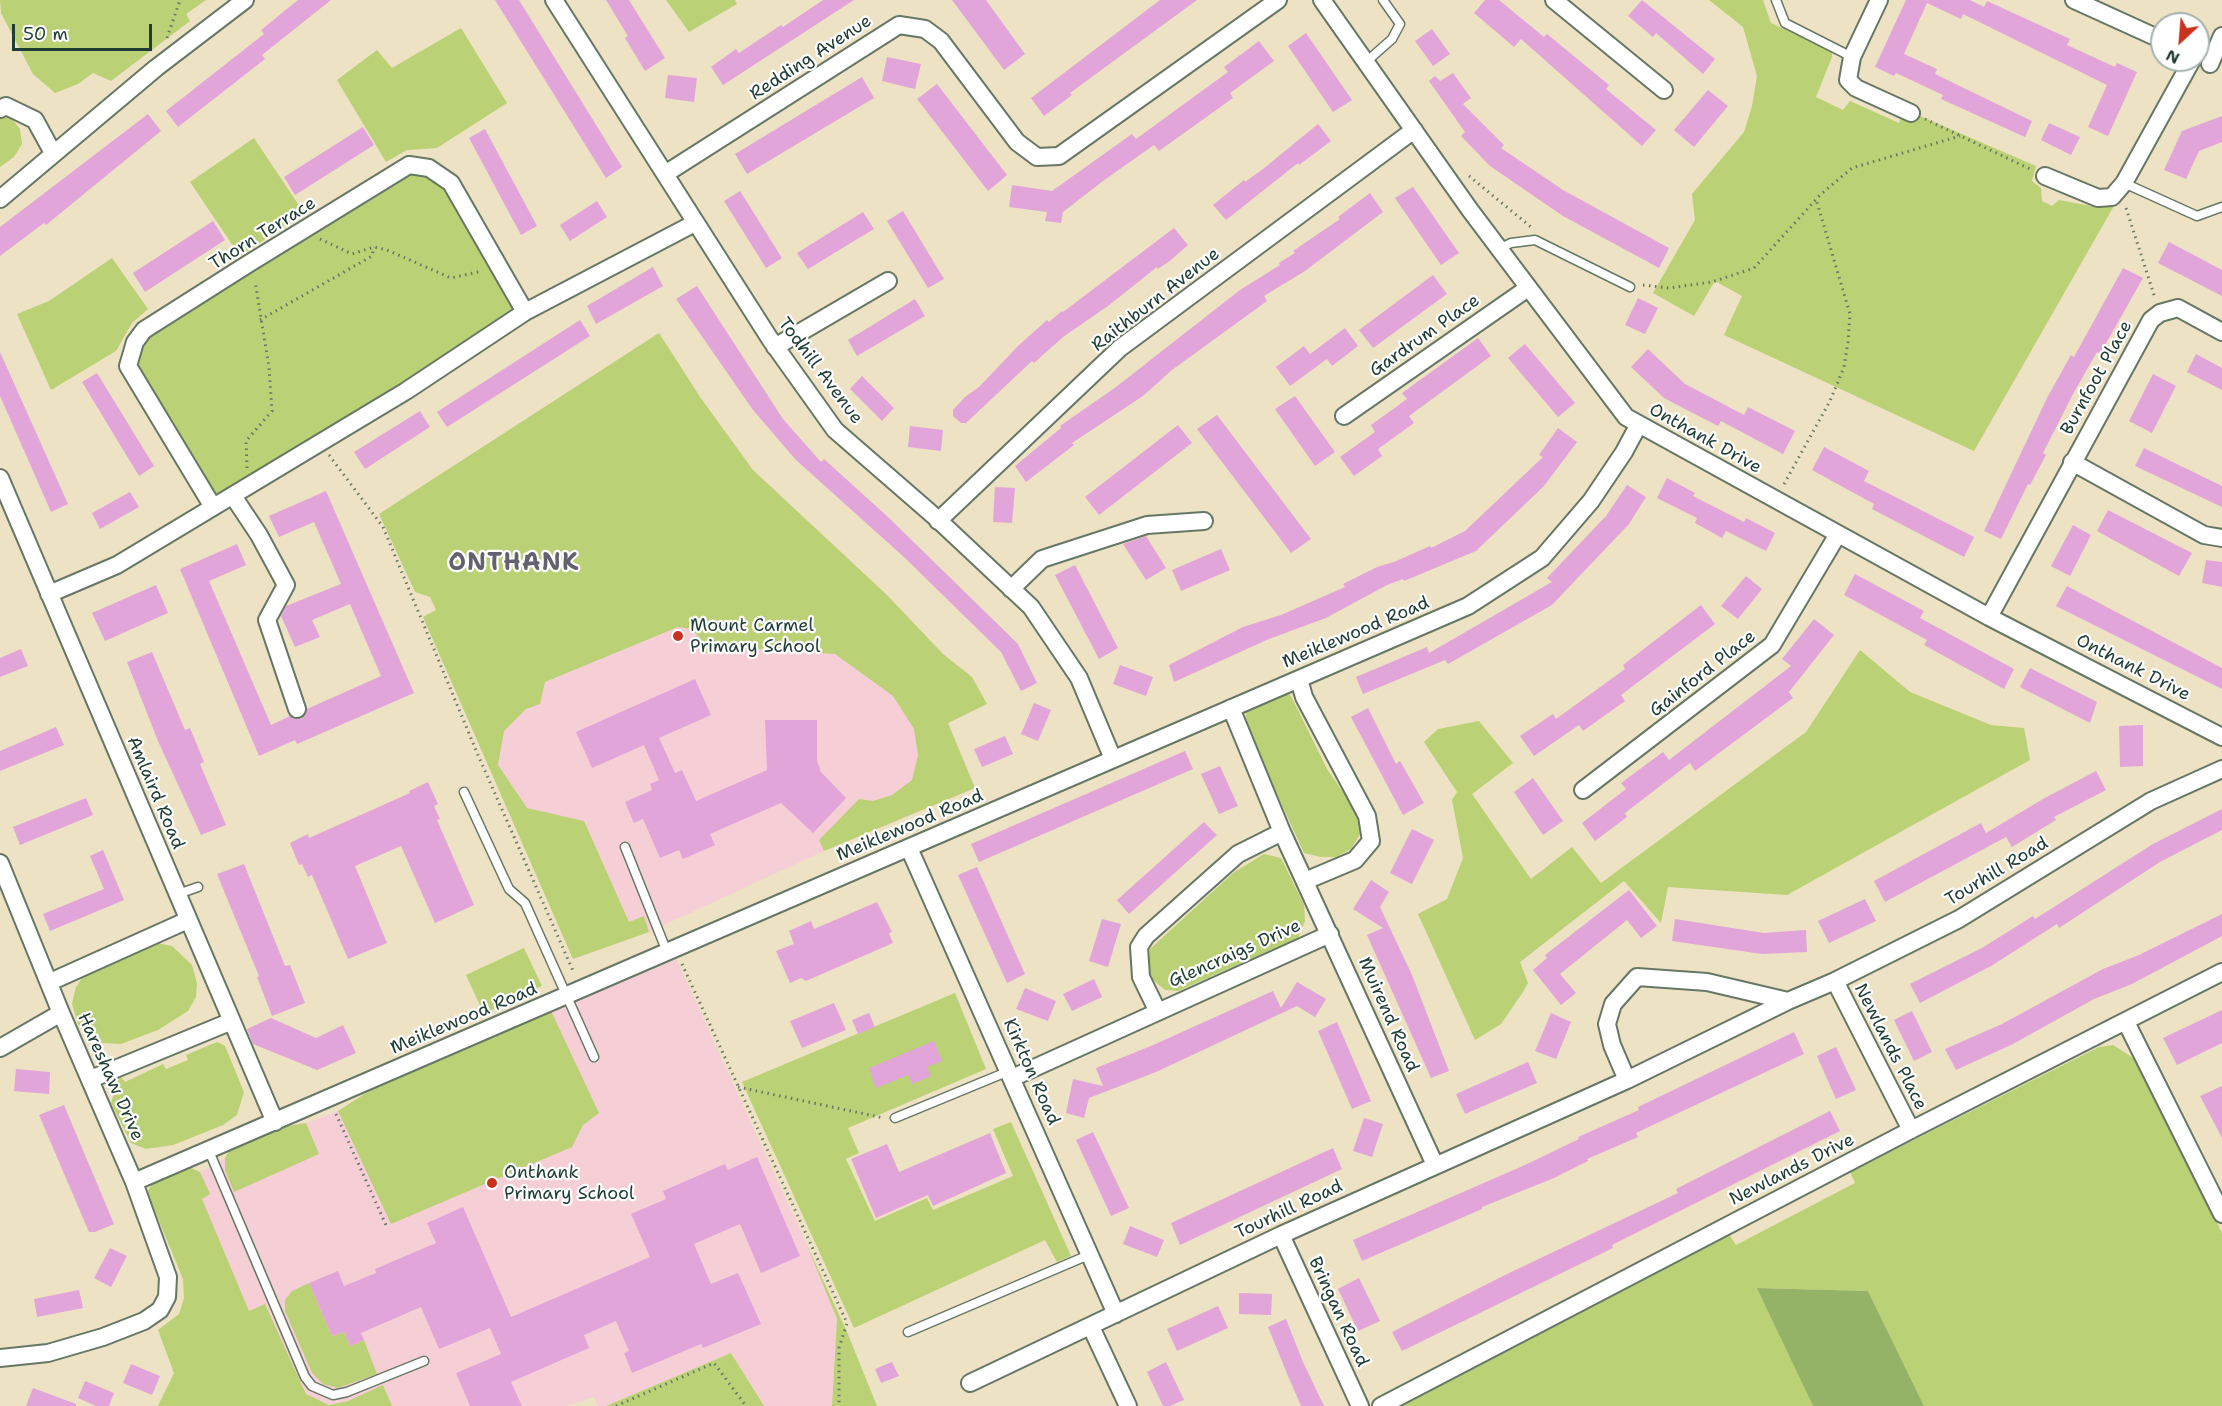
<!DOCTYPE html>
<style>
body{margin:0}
#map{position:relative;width:2222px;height:1406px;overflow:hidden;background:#ede2c3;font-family:"Shantell Sans",sans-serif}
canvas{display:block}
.north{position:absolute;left:2150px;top:12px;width:60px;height:60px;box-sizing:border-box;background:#fff;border:2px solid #a5b1ae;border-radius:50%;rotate:206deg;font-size:16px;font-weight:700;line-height:24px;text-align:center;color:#1f3d34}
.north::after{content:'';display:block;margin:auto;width:21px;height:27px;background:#c8321e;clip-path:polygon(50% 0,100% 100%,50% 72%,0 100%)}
.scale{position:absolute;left:12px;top:24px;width:140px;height:27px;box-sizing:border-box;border:3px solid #1f3d34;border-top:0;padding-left:8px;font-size:18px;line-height:21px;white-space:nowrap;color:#1f3d34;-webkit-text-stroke:4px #fff;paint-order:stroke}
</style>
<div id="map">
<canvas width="2222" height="1406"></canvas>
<div class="north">N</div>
<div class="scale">50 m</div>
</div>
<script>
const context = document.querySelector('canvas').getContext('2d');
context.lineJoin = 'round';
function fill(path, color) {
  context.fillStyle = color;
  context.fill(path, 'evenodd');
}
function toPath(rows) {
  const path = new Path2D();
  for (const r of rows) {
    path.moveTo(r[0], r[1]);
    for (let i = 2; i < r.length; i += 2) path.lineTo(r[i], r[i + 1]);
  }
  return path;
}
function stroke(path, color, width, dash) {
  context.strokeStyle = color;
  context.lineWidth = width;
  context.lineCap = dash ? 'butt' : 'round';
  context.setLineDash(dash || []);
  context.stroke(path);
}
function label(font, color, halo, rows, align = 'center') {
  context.font = font + ' "Shantell Sans",sans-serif';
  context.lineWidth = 4.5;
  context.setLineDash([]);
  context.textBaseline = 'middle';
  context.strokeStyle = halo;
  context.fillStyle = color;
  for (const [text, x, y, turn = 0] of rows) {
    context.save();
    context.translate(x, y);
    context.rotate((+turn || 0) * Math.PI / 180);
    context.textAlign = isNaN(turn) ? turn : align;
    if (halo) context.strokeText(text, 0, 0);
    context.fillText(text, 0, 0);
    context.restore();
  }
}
fill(toPath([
 [659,333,700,397,753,470,887,595,943,654,972,677,987,704,948,723,975,788,824,851,649,932,573,959,423,617,436,610,430,597,415,592,379,514],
 [675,956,806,1243,837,1319,832,1406,764,1406,731,1353,606,1406,598,1406,594,1397,566,1406,392,1406,383,1386,348,1401,329,1405,317,1403,306,1394,265,1305,249,1312,201,1199,200,1172,225,1158,231,1148,276,1128,306,1123,338,1111,369,1091]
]), '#f6cfd6');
fill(toPath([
 [0,0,206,0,186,14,190,21,111,81,93,73,78,84,55,93,33,74,1,13],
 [666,0,735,0,737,4,689,32],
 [1709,0,1763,0,1771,23,1832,51,1832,57,1816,97,1843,110,1850,101,1899,123,1904,109,2036,166,2032,181,2041,188,2042,201,2052,206,2059,200,2097,207,2119,197,1974,451,1724,335,1742,296,1715,281,1694,316,1653,293,1695,220,1692,194,1744,132,1752,106,1757,76,1743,27],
 [461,28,507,103,437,148,407,150,386,162,337,80,377,50,392,68],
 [0,116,12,119,20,129,22,144,14,157,0,167],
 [254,138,304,213,240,256,190,182],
 [410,170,428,171,446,184,520,311,402,387,213,501,133,367,146,333],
 [112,258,148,309,132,323,116,351,51,390,17,314,49,301],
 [659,333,700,397,753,470,887,595,943,654,972,677,987,704,948,723,975,788,824,851,819,840,859,799,873,801,892,795,912,780,918,755,914,729,893,696,835,654,758,649,704,653,700,638,691,629,678,627,545,682,540,704,526,709,504,731,498,765,527,808,584,821,629,922,644,916,649,932,573,959,423,617,436,610,430,597,415,592,379,514],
 [1860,650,1910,692,1991,725,2024,728,2030,760,1787,895,1668,887,1661,923,1624,881,1520,962,1528,983,1523,992,1501,1024,1475,1040,1418,914,1447,899,1463,858,1452,800,1457,792,1424,742,1438,729,1479,721,1513,763,1472,794,1531,879,1572,847,1601,883,1806,732],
 [1285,691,1291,696,1327,769,1361,818,1361,833,1351,849,1337,857,1321,857,1304,853,1247,729,1246,711,1254,702],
 [1264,854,1281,858,1304,905,1305,921,1298,938,1178,991,1165,990,1153,980,1148,967,1150,949,1233,873],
 [157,943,172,946,192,965,197,983,196,997,188,1011,158,1030,121,1044,101,1043,88,1036,78,1024,72,1004,76,987,86,972],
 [524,948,542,986,484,1014,466,975],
 [955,993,986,1069,848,1128,859,1153,846,1159,875,1221,927,1198,933,1210,1013,1176,993,1129,1011,1122,1071,1256,1057,1262,1045,1240,854,1328,742,1082],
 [551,1011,599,1113,583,1125,572,1147,391,1224,338,1111,369,1091],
 [217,1042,225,1046,244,1092,237,1115,223,1125,173,1145,146,1149,131,1143,111,1103,120,1076,125,1082,163,1064,166,1069,188,1060,186,1055],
 [2113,1045,2135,1059,2222,1233,2222,1406,1924,1406,1868,1291,1758,1288,1813,1406,1392,1406,1729,1234,1736,1245,1855,1183,1850,1172,2099,1047],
 [306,1123,319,1154,234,1192,225,1170,225,1158,231,1148,276,1128],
 [189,1167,200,1172,210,1194,202,1199,249,1311,265,1304,306,1394,329,1405,348,1401,383,1385,392,1406,158,1406,174,1373,158,1330,179,1314,184,1298,183,1279,147,1192,153,1183],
 [806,1243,847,1332,877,1406,832,1406,837,1319],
 [309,1283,332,1336,344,1332,350,1346,364,1340,377,1374,338,1388,323,1384,312,1373,285,1311,285,1300,292,1291],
 [731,1353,764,1406,606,1406]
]), '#bbd175');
fill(toPath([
 [1757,1288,1868,1291,1924,1406,1813,1406]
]), '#94b366');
fill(toPath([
 [298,0,331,0,262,55,265,59,178,127,166,111,264,34,261,30],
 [495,0,519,0,622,167,606,178],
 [606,0,629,0,665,58,645,71,625,38,628,36],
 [823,0,854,0,723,85,711,67,736,49,739,53,781,25,783,27],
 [952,0,986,0,1025,54,1004,70],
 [1160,0,1197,0,1070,93,1072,95,1044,116,1031,98],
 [1485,0,1499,0,1544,37,1547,34,1609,85,1606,89,1656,130,1642,146,1521,39,1514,47,1474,13],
 [1642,0,1715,59,1703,74,1656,33,1653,37,1628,16],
 [1906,0,1970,0,1984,7,1987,1,2070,39,2067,45,2115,67,2117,63,2137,72,2108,136,2088,127,2107,85,1963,14,1961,19,1927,3,1904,54,1937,69,1935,74,2032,121,2025,137,1941,99,1943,95,1896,73,1894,76,1875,67],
 [1432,29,1450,54,1433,66,1415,41],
 [1306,33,1352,100,1333,112,1288,46],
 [1259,41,1274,61,1230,93,1233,98,1159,151,1154,145,1103,181,1063,212,1061,223,1045,221,1047,212,1009,207,1012,185,1052,191,1132,134,1136,139,1228,72,1224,67],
 [887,57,921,64,915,89,882,81],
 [1453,73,1471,98,1463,104,1504,145,1501,148,1563,190,1669,248,1659,268,1563,216,1490,166,1461,136,1465,132,1429,81,1435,76,1440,81],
 [668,75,697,78,694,102,665,98],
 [862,77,874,98,747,174,735,154],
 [937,84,1007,175,988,191,917,99],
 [1708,90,1728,106,1694,147,1674,130],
 [148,114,161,131,46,225,44,223,0,256,0,227],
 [2222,116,2222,142,2199,151,2186,179,2164,170,2182,131],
 [2049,123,2080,137,2071,155,2041,140],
 [1318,124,1331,141,1299,165,1298,163,1226,220,1213,205,1244,180,1245,182,1263,169],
 [363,127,374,145,295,195,284,177],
 [485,129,537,226,521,235,469,138],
 [1413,187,1459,253,1441,265,1395,198],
 [740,191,782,258,766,268,724,201],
 [1370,193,1383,212,1305,271,1264,296,1267,301,1172,370,1143,396,1072,443,1074,445,1026,482,1015,466,1061,428,1060,426,1116,387,1240,290,1280,265,1279,263,1295,253,1293,251,1340,219,1338,217],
 [597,201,607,217,570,241,560,225],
 [903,211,944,279,928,288,887,221],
 [863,212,874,229,808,269,797,253],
 [213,221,225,240,145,292,133,273],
 [1174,228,1188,245,1171,260,1158,269,1157,267,1108,306,1063,337,1034,363,1032,361,966,423,961,423,953,416,953,410,965,397,979,387,1019,345,1047,320,1049,322,1062,311,1063,312],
 [2169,242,2222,270,2222,296,2158,263],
 [653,267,663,286,596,324,587,306],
 [2123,268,2143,278,2100,354,2097,352,2073,394,2043,453,2046,455,2030,485,2028,484,2001,539,1984,531,2047,398,2071,355,2074,357],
 [1433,275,1447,294,1373,348,1359,330],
 [697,286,783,419,821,462,824,459,888,517,1018,644,1037,683,1021,691,1001,652,905,558,796,460,753,410,676,299],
 [1638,298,1658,308,1645,334,1625,325],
 [915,299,925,316,857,356,848,340],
 [580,320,590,336,447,427,437,412],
 [1345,328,1358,346,1332,366,1327,359,1290,386,1276,367,1304,346,1310,354],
 [1478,338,1491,356,1409,416,1414,423,1378,449,1382,456,1354,476,1340,457,1375,432,1371,425,1407,399,1402,393],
 [1525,344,1575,403,1558,417,1508,358],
 [1648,349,1685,384,1744,415,1748,407,1795,431,1783,454,1721,421,1718,426,1664,398,1631,367],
 [0,352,68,504,51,512,0,396],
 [2196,354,2222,368,2222,390,2187,372],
 [97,373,154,466,139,476,82,382],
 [2153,374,2176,386,2152,433,2129,421],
 [862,376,894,408,882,421,850,389],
 [1295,396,1335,452,1315,466,1275,409],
 [420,411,430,427,365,469,354,452],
 [1217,415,1311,539,1291,553,1197,429],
 [1178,425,1192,443,1099,515,1085,497],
 [910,426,943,430,941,451,908,447],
 [1558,428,1577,442,1544,486,1476,551,1404,581,1403,579,1387,585,1326,618,1269,639,1174,682,1169,665,1243,627,1281,615,1345,587,1343,584,1377,567,1394,562,1430,546,1431,548,1465,531,1543,457,1539,455],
 [1824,447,1869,471,1864,481,1974,537,1964,557,1872,509,1874,504,1812,470],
 [2144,448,2222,486,2222,507,2135,466],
 [1667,478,1695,493,1693,496,1744,522,1746,518,1775,533,1766,551,1726,531,1722,538,1695,523,1697,518,1657,498],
 [1627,485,1646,497,1629,524,1552,605,1448,664,1445,660,1363,694,1356,677,1427,647,1429,653,1552,582,1547,578,1606,516],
 [995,487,1015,488,1012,523,993,522],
 [326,491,414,693,297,744,295,740,259,756,180,569,237,544,246,565,209,581,271,725,290,716,301,719,307,709,381,676,350,604,312,620,320,637,295,647,281,616,286,606,341,584,314,522,279,537,269,516],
 [130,492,139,507,100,529,92,513],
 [2108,510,2192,553,2179,576,2097,531],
 [2073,525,2091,535,2070,576,2051,566],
 [1146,536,1166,568,1146,580,1123,544],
 [1221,549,1230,570,1181,591,1172,570],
 [2206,560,2222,562,2222,587,2202,583],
 [1075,565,1118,648,1099,659,1055,575],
 [1855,574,1924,611,1920,618,2014,669,2004,689,1924,645,1927,640,1844,595],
 [1746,576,1762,589,1738,619,1721,606],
 [156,585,168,613,105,641,92,613],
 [2067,586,2222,668,2222,689,2056,606],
 [1701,605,1715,624,1621,695,1625,701,1583,731,1579,725,1534,756,1520,736,1553,714,1556,719,1625,669,1623,665],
 [1814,619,1834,635,1789,692,1793,698,1695,771,1690,763,1625,813,1627,817,1595,841,1582,823,1626,789,1621,783,1663,752,1669,760,1791,666,1782,659],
 [21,649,28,666,0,677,0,658],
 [152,652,185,730,190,728,204,762,200,764,226,825,201,835,158,741,127,662],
 [1120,665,1153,677,1146,696,1113,684],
 [2030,668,2097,702,2090,723,2020,687],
 [695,679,711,715,659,738,675,773,682,770,696,801,767,770,765,720,817,720,817,761,821,772,846,798,813,833,781,803,710,834,715,845,683,859,679,850,660,858,643,819,634,823,625,802,652,790,650,784,659,780,644,745,592,768,576,732],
 [1034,703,1051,710,1038,741,1021,734],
 [1368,708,1396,764,1400,761,1424,803,1403,815,1351,717],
 [2143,725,2143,766,2120,767,2119,726],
 [56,727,64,745,0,771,0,751],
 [1005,736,1013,754,982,767,974,749],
 [1185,751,1193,769,979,862,971,844],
 [1220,766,1238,806,1219,814,1201,774],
 [2096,771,2106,790,2054,817,2056,820,2012,847,2006,837,1885,902,1874,881,1981,823,1986,833,2043,799],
 [1533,778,1563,821,1543,835,1514,792],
 [428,782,438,804,434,806,440,819,437,820,474,905,435,923,401,846,355,866,387,943,348,959,312,875,308,877,302,864,299,865,290,843,308,834,309,838,410,793,409,791],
 [86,798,93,815,20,845,13,827],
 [2222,809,2222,830,2160,862,2059,928,2057,924,1991,966,1920,1003,1910,984,1982,948,2033,916,2035,919,2153,844],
 [1204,822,1217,835,1129,914,1117,900],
 [1412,829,1434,840,1412,884,1390,873],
 [103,850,124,900,50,931,43,914,104,889,90,856],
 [244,864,285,966,290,965,305,1003,272,1016,257,977,259,976,217,874],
 [977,867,1025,974,1007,983,958,875],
 [1371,880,1389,892,1380,907,1412,975,1449,1071,1431,1078,1367,935,1383,928,1353,909],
 [1629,890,1657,926,1641,938,1627,920,1560,974,1576,993,1561,1005,1533,970,1547,958,1545,955],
 [1865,899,1876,921,1829,943,1818,921],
 [877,902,892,932,889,933,893,943,806,981,801,978,790,983,776,951,794,944,789,931,811,921,814,929],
 [2222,914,2222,936,2132,984,2094,999,2013,1044,1956,1070,1945,1049,2002,1024,2103,969,2139,955],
 [1102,919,1121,924,1108,967,1089,961],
 [1675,919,1764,933,1806,930,1807,952,1762,954,1672,941],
 [1094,979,1102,997,1072,1011,1063,994],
 [1297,982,1326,999,1315,1017,1297,1006,1156,1072,1089,1098,1084,1118,1066,1113,1073,1079,1103,1086,1096,1068,1151,1046,1273,991,1281,1008],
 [1025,988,1056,1001,1048,1021,1016,1009],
 [834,1003,846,1030,802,1048,790,1021],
 [2222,1010,2222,1043,2177,1065,2163,1038],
 [1912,1011,1932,1052,1914,1061,1894,1020],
 [869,1013,875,1027,858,1034,852,1020],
 [1551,1013,1571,1022,1556,1059,1535,1051],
 [271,1018,316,1038,343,1025,356,1053,317,1070,253,1044,247,1029],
 [1337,1022,1371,1101,1352,1109,1318,1031],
 [1794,1032,1804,1054,1636,1133,1638,1137,1587,1159,1588,1161,1554,1178,1482,1207,1482,1209,1362,1261,1353,1240,1525,1165,1579,1139,1578,1137,1639,1110,1638,1107],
 [934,1041,942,1061,927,1067,931,1076,912,1084,908,1075,876,1088,869,1068],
 [1836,1047,1856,1090,1836,1099,1817,1056],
 [1528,1062,1537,1083,1465,1114,1456,1094],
 [16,1069,50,1072,49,1094,14,1091],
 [2222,1086,2222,1138,2200,1096],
 [64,1105,114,1224,95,1232,89,1232,39,1115],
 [1830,1111,1840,1131,1612,1245,1613,1248,1402,1351,1392,1332,1507,1274,1678,1193,1676,1189],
 [1364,1118,1383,1124,1372,1157,1353,1151],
 [1093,1132,1129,1208,1111,1216,1076,1140],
 [990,1133,1006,1173,933,1206,928,1195,876,1218,851,1159,887,1144,899,1172],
 [1333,1148,1342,1169,1180,1245,1171,1223],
 [757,1157,800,1256,761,1273,740,1224,694,1244,711,1284,738,1273,761,1324,703,1348,701,1344,632,1373,624,1353,629,1351,616,1321,584,1335,589,1348,511,1382,522,1406,470,1406,456,1373,501,1354,490,1328,439,1349,421,1307,361,1333,364,1340,350,1346,344,1332,332,1336,309,1283,338,1271,344,1286,376,1273,375,1269,436,1243,427,1223,463,1207,511,1317,650,1257,631,1214,666,1199,663,1191,725,1164,728,1170],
 [1130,1226,1164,1240,1157,1257,1123,1244],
 [110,1248,127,1256,111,1287,94,1278],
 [1359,1278,1380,1321,1358,1331,1338,1289],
 [79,1290,83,1308,37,1317,34,1299],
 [1239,1293,1272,1294,1271,1315,1239,1314],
 [1218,1306,1228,1328,1177,1351,1167,1329],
 [1286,1319,1303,1362,1324,1406,1301,1406,1288,1376,1268,1327],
 [892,1362,899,1376,881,1383,875,1369],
 [1166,1362,1184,1400,1170,1406,1163,1406,1147,1372],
 [131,1364,160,1376,152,1395,123,1383],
 [85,1381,114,1393,109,1406,96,1406,78,1398],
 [33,1388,76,1404,76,1406,26,1406]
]), '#e2a5da');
const lane = toPath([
 [1776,0,1785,23,1852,57],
 [1366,62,1392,39,1400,24,1383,0],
 [2124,183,2197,216,2222,207],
 [1499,249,1511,243,1535,240,1630,287],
 [464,792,509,889,525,903,594,1057],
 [625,847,667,952],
 [178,894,198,887],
 [895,1118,1009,1071],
 [209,1151,305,1377,312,1386,333,1395,347,1392,424,1361],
 [908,1332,1091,1254]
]);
const street = toPath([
 [554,0,770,339,835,430,934,516,1031,607,1079,678,1113,759],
 [1322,0,1470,210,1626,417,1989,617,2222,737],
 [1554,0,1664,90],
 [1879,0,1852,57,1848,80,1856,88,1911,113],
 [2074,0,2162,40],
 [2210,64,2222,36],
 [0,109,6,106,35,120,53,153],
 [665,174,899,25,925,29,941,41,1017,142,1037,157,1059,156,1278,0],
 [2045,176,2098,198,2112,197,2124,183,2192,60],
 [0,199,156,68,245,0],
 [775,347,888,281],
 [1344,416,1528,288],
 [2072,462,2204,535,2222,538],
 [0,478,275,1122],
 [233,496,259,535,286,585,267,620,297,709],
 [213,507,128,366,135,342,144,330,248,264,409,165,429,168,451,183,525,312],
 [938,521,1120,348,1414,130],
 [1011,589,1042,559,1147,525,1204,521],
 [49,594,117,565,406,391,525,312,695,223],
 [1989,617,2151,320,2160,313,2178,308,2222,332],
 [1299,679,1304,697,1367,816,1371,841,1355,860,1305,881],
 [1231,708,1282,832,1435,1165],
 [1583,790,1772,645,1838,534],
 [909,848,1116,1314],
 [0,863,61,1013,134,1182,168,1277,167,1297,160,1310,144,1321,103,1337,48,1353,0,1358],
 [1835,981,1911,1130],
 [50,982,188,920],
 [1157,1010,1141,977,1139,947,1146,936,1238,854,1282,832],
 [2126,1022,2222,1214],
 [0,1048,61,1013],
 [1012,1078,1330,934],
 [91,1079,232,1021],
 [1627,1080,1612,1045,1607,1024,1613,1004,1637,977,1707,982,1788,1001],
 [134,1182,1468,606,1542,558,1591,501,1624,452,1639,424],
 [1281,1235,1360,1406],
 [1091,1327,1128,1406],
 [970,1383,1281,1235,1627,1080,1788,1001,1835,981,1959,919,2151,801,2222,769],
 [1381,1406,1911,1130,2222,972]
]);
stroke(lane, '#677766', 11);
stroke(street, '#677766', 20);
stroke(toPath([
 [167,38,180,0],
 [1925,119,2030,169],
 [1469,176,1531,227],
 [2126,208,2155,298],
 [320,239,352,254,374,247,387,250,451,278,482,271],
 [1643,285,1669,288,1712,282,1754,268,1820,195,1852,168,1960,136],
 [260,320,372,256,374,247],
 [329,455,383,527,478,755,574,973],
 [247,468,246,441,272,411,269,367,255,281],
 [1784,484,1830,401,1844,367,1848,342,1850,314,1816,199],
 [682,964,847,1323,839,1348,839,1406],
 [738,1087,884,1118],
 [336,1114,386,1225],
 [616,1406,714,1363,746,1406]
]), '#677766', 3, [1.5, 4.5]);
stroke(lane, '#fff', 8);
stroke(street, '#fff', 16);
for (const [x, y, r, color] of [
 [678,636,6,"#c8321e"],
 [492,1183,6,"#c8321e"]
]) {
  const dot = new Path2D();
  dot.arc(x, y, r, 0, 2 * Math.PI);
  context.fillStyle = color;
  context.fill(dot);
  stroke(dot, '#fff', 2);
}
label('18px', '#1f3d34', '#fff', [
 ["Redding Avenue",811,58,-33],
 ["Thorn Terrace",263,234,-32],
 ["Raithburn Avenue",1156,300,-38],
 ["Gardrum Place",1425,336,-35],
 ["Todhill Avenue",820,371,53],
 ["Burnfoot Place",2097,378,-61],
 ["Onthank Drive",1705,439,29],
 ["Meiklewood Road",1356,633,-23],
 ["Onthank Drive",2133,668,27],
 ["Gainford Place",1703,674,-38],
 ["Amlaird Road",155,793,67],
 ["Meiklewood Road",910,826,-23],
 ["Tourhill Road",1997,872,-31],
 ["Glencraigs Drive",1235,954,-24],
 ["Muirend Road",1388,1015,66],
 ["Meiklewood Road",464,1019,-23],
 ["Newlands Place",1890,1047,63],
 ["Kirkton Road",1031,1072,66],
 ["Hareshaw Drive",110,1077,66],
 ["Newlands Drive",1792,1170,-27],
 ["Tourhill Road",1289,1210,-25],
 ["Bringan Road",1338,1312,65]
]);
label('18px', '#1f3d34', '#fff', [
 ["Mount Carmel",690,626],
 ["Primary School",690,647],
 ["Onthank",504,1173],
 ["Primary School",504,1194]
], 'left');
context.letterSpacing = '1.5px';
label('bold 24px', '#63616e', '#fff', [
 ["ONTHANK",514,564]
]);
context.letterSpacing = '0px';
</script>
